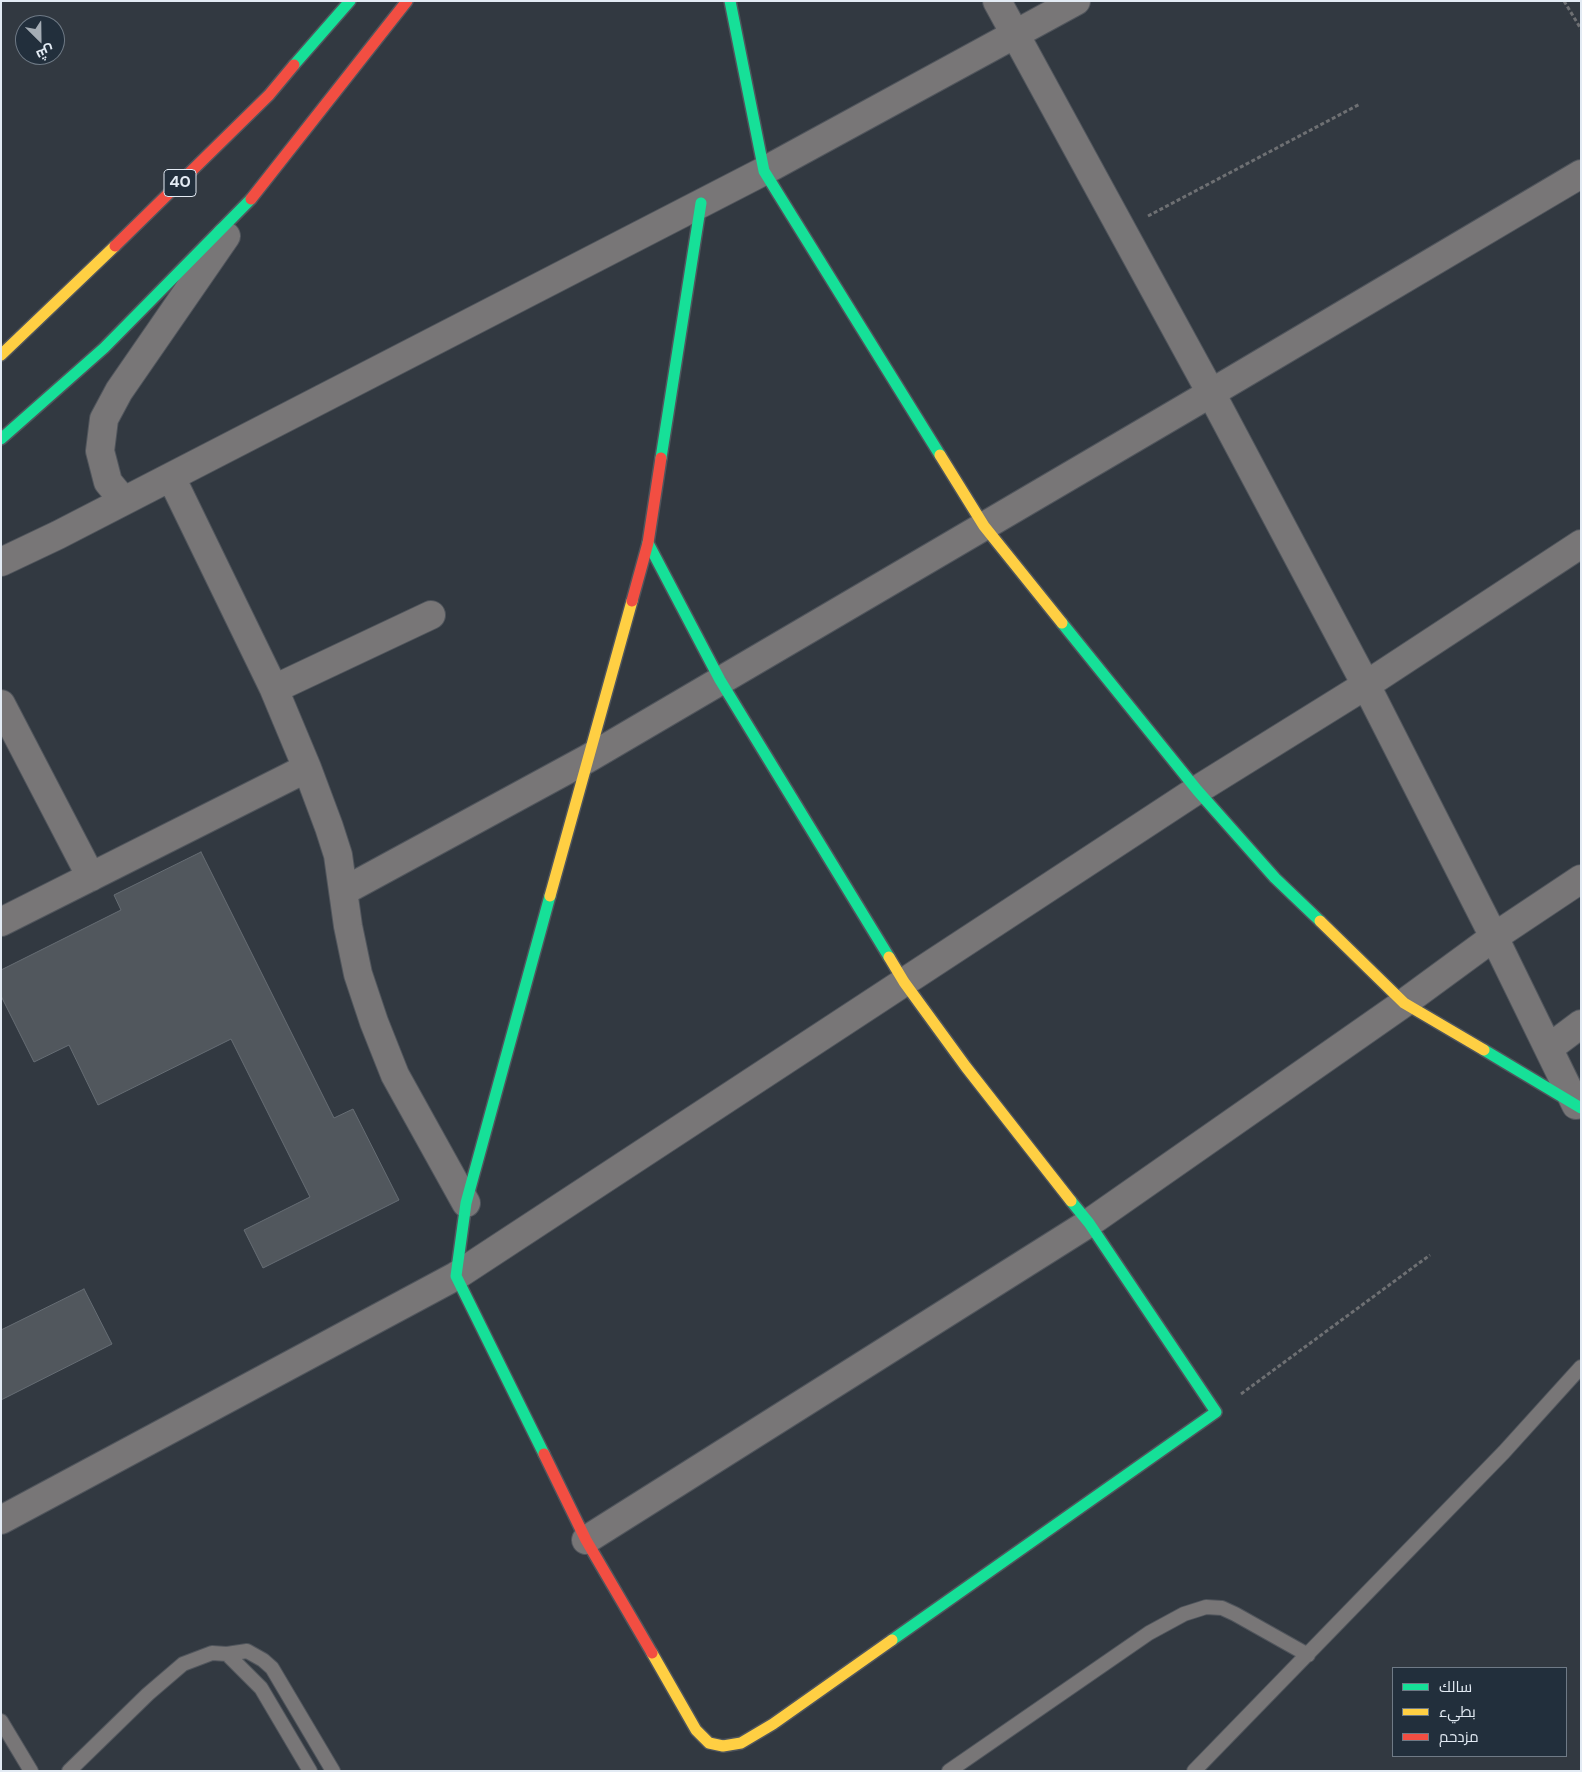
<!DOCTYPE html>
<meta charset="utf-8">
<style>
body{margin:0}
#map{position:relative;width:1582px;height:1772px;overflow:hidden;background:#323941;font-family:"DM Sans",Cairo,sans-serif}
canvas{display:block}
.frame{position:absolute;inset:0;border:2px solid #e3ebf4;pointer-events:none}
.legend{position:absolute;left:1392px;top:1667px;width:175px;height:90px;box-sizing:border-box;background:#222f3c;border:1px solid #6f7a86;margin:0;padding:6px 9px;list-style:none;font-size:15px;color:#e3ebf4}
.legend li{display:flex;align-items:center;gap:10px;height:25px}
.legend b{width:25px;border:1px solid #6f7a86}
.north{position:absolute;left:15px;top:15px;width:50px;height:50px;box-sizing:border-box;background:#222f3c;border:1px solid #6f7a86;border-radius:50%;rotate:157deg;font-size:14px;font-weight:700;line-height:20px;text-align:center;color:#e3ebf4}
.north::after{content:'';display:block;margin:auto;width:18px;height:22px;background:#a5adb5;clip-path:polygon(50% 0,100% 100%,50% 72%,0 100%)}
</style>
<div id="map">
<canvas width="1582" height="1772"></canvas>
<div class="frame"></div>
<ul class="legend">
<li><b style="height:6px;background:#16e098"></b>سالك</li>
<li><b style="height:6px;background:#ffcf43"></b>بطيء</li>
<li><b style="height:6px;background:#f24e42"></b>مزدحم</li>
</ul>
<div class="north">ش</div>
</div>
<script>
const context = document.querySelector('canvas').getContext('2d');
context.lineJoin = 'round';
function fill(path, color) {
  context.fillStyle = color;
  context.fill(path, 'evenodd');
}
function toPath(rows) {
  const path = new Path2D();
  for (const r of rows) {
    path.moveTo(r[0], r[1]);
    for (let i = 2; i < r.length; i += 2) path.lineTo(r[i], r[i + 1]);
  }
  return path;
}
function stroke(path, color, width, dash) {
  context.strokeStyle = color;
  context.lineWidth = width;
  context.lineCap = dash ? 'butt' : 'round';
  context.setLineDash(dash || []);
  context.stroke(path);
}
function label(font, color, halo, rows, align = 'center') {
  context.font = font + ' "DM Sans",sans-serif';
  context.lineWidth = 4;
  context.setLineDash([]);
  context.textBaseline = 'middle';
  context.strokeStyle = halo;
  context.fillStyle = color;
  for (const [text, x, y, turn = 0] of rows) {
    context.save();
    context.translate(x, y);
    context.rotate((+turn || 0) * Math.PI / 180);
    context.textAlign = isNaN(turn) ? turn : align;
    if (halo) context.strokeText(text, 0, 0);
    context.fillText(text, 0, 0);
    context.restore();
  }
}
const building = toPath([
 [201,852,334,1118,353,1109,399,1200,263,1268,244,1230,310,1197,231,1039,98,1105,69,1045,34,1062,1,996,1,970,121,910,114,895,201,852],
 [84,1289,112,1344,1,1400,1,1330,84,1289]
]);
fill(building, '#51575d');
stroke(building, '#666d74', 1);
const lane = toPath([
 [227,1654,261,1688,310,1771],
 [1,1721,31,1771],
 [69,1771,148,1694,183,1664,212,1653,227,1654,247,1651,263,1660,272,1668,333,1771],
 [949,1771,1149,1633,1184,1614,1206,1607,1222,1608,1235,1614,1308,1655],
 [1194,1771,1504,1452,1581,1367]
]);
const street = toPath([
 [997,1,1211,393,1366,685,1494,937,1576,1105],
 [171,477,274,689,307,768,329,827,338,855,348,926,358,974,374,1022,395,1075,466,1203],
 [123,500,108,482,100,451,104,419,119,391,226,236],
 [1,562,58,535,764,171,1076,1],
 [274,689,431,615],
 [1,704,91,877],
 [344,891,587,759,1211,393,1581,174],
 [1,922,307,768],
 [1549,1048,1581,1024],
 [1,1520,456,1276,1197,790,1366,685,1581,544],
 [586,1540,1089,1223,1404,1003,1494,937,1581,879]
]);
const fast = toPath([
 [730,1,764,171,940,455],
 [294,65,350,1],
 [1,439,104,348,251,199],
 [661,458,701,203],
 [648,543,720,680,889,957],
 [1062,623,1197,790,1275,878,1320,921],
 [1484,1050,1581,1108],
 [544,1454,456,1276,466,1203,550,896],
 [892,1640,1216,1412,1089,1223,1071,1201]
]);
const slow = toPath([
 [1,355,115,246],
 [940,455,984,526,1062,623],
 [550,896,632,601],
 [1320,921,1404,1003,1484,1050],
 [889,957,904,982,966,1067,1071,1201],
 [652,1653,696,1730,709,1743,723,1746,741,1743,773,1724,892,1640]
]);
const jam = toPath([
 [251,199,407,1],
 [115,246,269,95,294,65],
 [632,601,648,543,661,458],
 [544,1454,586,1540,652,1653]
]);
stroke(lane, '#50555c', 16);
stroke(street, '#50555c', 30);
stroke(fast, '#50555c', 14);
stroke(slow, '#50555c', 14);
stroke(jam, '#50555c', 14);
stroke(toPath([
 [1564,1,1581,29],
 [1148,216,1360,104],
 [1241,1394,1430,1255]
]), '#6e7073', 3, [4, 2.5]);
stroke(lane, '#787677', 14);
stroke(street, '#787677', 28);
stroke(fast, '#16e098', 11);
stroke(slow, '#ffcf43', 11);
stroke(jam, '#f24e42', 11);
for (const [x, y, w] of [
 [180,183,32]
]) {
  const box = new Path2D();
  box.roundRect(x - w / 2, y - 13.5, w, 27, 4);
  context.fillStyle = '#222f3c';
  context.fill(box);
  stroke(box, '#e3ebf4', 1);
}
label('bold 16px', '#e3ebf4', null, [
 ["40",180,183]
]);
</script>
